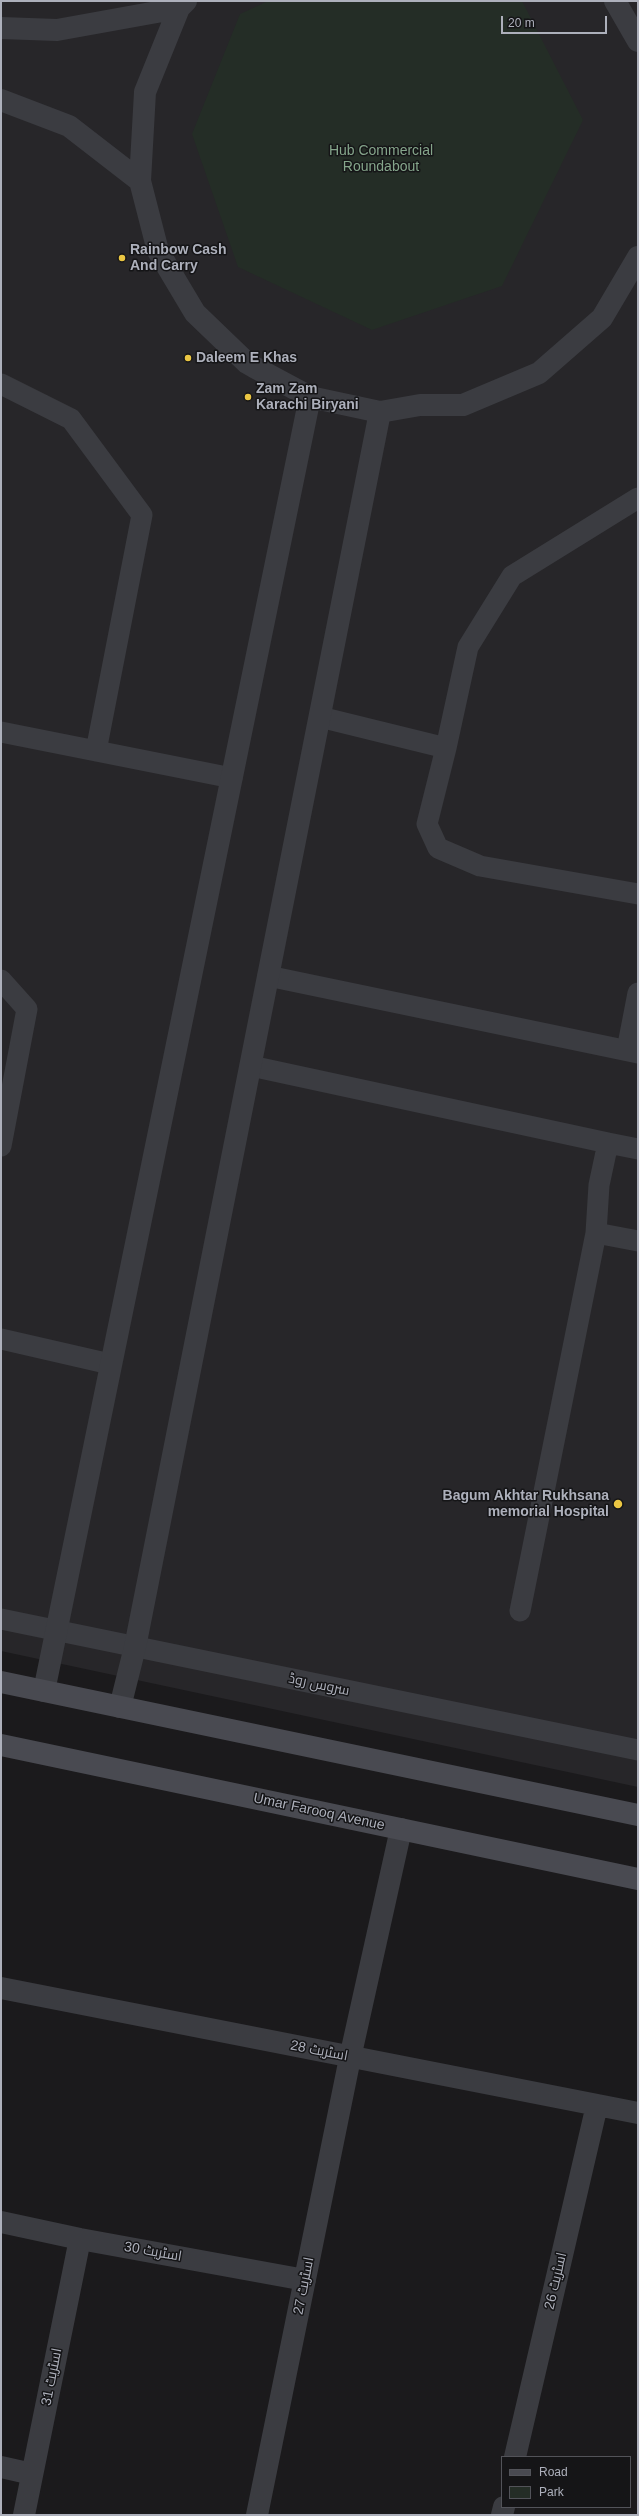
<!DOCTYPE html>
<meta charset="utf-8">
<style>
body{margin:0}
#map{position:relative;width:639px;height:2516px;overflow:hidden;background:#1b1a1c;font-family:Arial,sans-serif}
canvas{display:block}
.frame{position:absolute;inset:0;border:2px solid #adb0bb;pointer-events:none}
.legend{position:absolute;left:501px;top:2456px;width:130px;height:52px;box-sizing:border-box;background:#151517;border:1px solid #525359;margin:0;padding:5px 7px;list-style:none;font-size:12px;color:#adb0bb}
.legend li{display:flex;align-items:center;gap:8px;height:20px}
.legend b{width:20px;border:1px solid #525359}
.scale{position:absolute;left:501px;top:16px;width:106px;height:18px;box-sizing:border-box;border:2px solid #adb0bb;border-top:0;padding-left:5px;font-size:12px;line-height:14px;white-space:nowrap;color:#adb0bb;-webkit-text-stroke:3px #151517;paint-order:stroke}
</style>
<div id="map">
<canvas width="639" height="2516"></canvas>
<div class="frame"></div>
<ul class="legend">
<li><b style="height:5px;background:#494a51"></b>Road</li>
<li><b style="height:11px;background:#242d26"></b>Park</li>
</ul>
<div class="scale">20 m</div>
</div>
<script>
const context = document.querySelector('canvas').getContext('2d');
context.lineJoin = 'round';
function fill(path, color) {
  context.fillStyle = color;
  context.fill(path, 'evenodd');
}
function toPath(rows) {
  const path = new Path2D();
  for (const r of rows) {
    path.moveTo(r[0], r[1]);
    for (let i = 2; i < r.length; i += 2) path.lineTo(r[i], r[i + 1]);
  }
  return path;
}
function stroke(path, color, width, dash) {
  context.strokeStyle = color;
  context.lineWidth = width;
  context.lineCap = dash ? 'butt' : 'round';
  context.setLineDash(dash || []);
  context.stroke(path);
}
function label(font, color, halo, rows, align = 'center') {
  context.font = font + ' Arial,Cairo,sans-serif';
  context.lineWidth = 3;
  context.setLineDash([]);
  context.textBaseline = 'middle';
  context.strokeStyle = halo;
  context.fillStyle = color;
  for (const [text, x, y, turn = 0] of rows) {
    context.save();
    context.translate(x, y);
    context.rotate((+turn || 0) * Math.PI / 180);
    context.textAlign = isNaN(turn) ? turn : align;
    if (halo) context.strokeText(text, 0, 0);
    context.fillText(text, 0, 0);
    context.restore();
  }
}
fill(toPath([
 [1,1,638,1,638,1787,1,1651]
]), '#272629');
fill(toPath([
 [268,1,522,1,583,120,502,286,372,330,238,267,192,134,240,14]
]), '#242d26');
stroke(toPath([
 [1,384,71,419,142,515,96,751],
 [638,498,512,576,468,647,446,748,427,824,438,848,480,866,638,894],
 [320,717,446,748],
 [1,732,232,778],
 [268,976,638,1053],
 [1,980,27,1009,1,1146],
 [627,1050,638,993],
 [251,1066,608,1143,599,1185,596,1233,638,1241],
 [608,1143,638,1149],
 [1,1339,110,1364],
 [520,1611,596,1233],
 [1,1619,638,1750]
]), '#3b3c41', 21);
stroke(toPath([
 [186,1,179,8,145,92,140,181,158,251,195,313,247,363,254,367,310,397,380,412,420,405,463,405,539,373,602,318,638,257],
 [615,1,638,41],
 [1,28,57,30,179,8],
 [1,100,69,126,140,181],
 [44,1691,310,397],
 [120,1707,135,1647,380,412],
 [1,1988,638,2113],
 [1,2222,80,2239,305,2280],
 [515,2457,597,2105],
 [1,2467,32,2474],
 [24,2515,80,2239],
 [257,2515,350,2058,401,1829],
 [502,2515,504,2507]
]), '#3b3c41', 22);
stroke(toPath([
 [1,1682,638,1815],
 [1,1745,638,1879]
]), '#494a51', 22);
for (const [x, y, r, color] of [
 [122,258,4,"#ebc643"],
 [188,358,4,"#ebc643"],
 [248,397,4,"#ebc643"],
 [618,1504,5,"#ebc643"]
]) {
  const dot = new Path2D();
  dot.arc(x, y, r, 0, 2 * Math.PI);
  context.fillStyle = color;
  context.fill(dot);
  stroke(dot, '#151517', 1.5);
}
label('14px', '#85a58b', '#151517', [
 ["Hub Commercial",381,151],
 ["Roundabout",381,167]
]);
label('bold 14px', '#adb0bb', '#151517', [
 ["Rainbow Cash",130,250],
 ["And Carry",130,266],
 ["Daleem E Khas",196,358],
 ["Zam Zam",256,389],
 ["Karachi Biryani",256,405],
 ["Bagum Akhtar Rukhsana",609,1496,"right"],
 ["memorial Hospital",609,1512,"right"]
], 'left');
label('14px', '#adb0bb', '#151517', [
 ["سروس روڈ",319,1685,12],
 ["Umar Farooq Avenue",319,1812,12],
 ["اسٹریٹ 28",319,2051,11],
 ["اسٹریٹ 30",153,2252,10],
 ["اسٹریٹ 26",556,2281,-77],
 ["اسٹریٹ 27",304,2286,-79],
 ["اسٹریٹ 31",52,2377,-79]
]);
</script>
